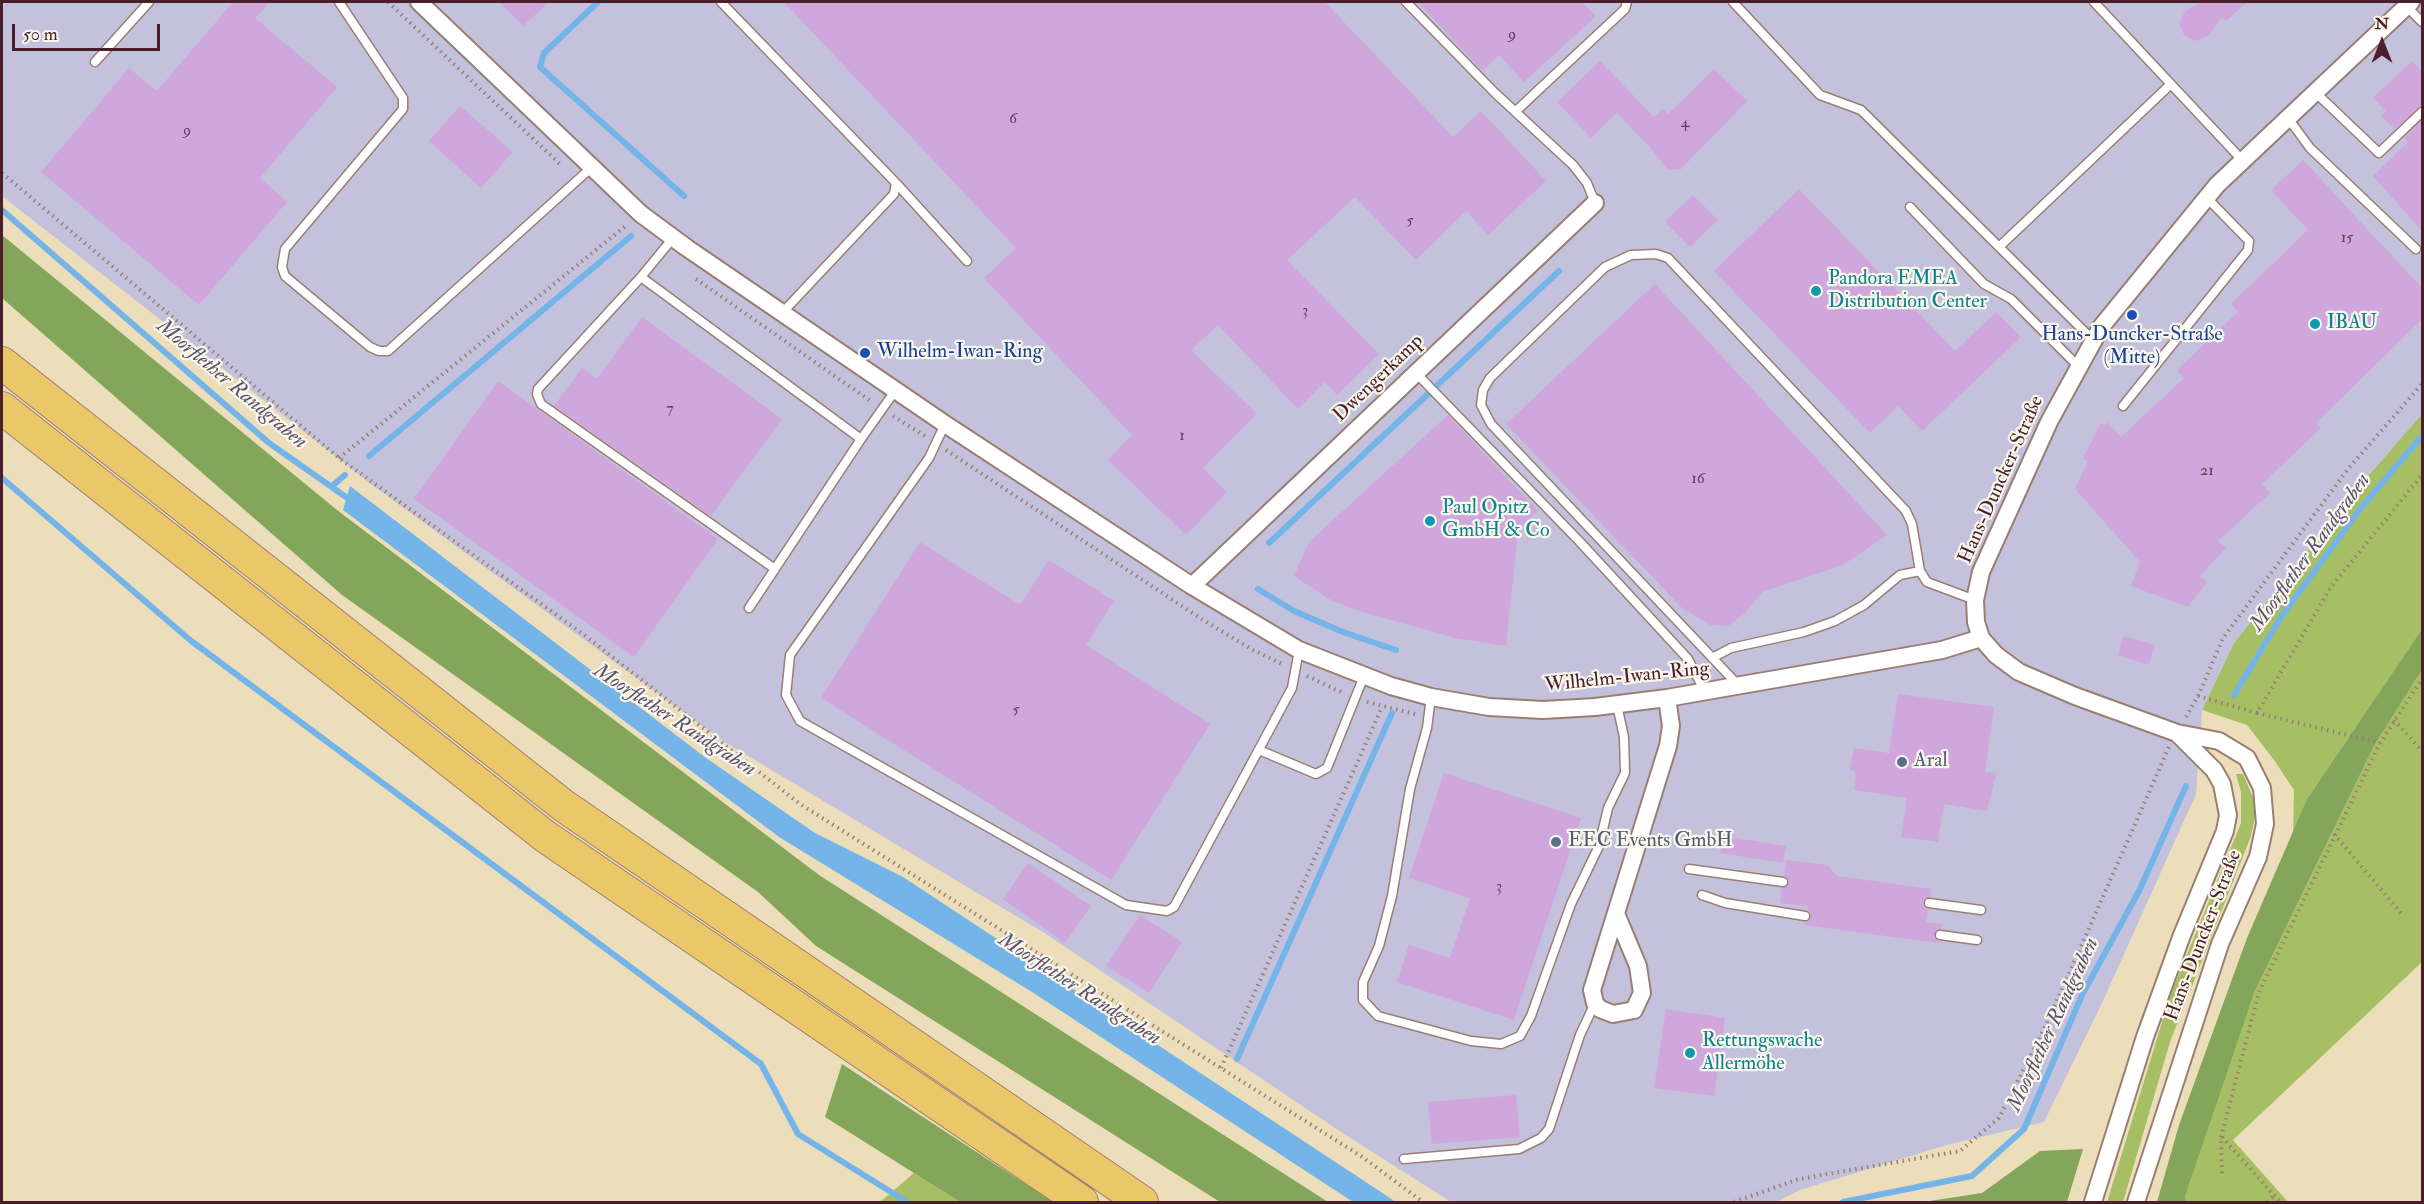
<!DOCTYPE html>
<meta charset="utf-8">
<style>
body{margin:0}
#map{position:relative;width:2424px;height:1204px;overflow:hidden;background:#ecdeba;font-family:"IM FELL Double Pica",serif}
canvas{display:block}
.frame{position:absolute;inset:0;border:3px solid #4a1f2b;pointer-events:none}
.north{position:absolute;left:2352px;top:12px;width:60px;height:60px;-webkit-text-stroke:4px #fbf7ec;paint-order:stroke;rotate:0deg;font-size:16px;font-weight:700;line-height:24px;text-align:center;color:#4a1f2b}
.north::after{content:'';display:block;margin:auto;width:21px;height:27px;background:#4a1f2b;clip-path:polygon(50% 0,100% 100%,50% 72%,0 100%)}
.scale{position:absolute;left:12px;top:24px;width:148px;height:27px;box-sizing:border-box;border:3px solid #4a1f2b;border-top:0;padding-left:8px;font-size:18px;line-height:21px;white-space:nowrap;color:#4a1f2b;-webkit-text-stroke:4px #fbf7ec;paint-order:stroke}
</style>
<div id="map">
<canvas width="2424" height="1204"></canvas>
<div class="frame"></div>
<div class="north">N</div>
<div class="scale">50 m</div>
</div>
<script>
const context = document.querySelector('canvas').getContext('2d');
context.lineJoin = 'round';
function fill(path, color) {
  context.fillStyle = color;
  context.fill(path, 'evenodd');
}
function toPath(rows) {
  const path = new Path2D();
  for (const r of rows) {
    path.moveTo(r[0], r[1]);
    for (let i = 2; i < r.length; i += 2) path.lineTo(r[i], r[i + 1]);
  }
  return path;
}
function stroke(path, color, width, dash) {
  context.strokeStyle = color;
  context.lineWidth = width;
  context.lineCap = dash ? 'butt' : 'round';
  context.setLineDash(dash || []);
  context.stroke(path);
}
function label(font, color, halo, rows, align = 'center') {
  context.font = font + ' "IM FELL Double Pica",serif';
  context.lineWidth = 4.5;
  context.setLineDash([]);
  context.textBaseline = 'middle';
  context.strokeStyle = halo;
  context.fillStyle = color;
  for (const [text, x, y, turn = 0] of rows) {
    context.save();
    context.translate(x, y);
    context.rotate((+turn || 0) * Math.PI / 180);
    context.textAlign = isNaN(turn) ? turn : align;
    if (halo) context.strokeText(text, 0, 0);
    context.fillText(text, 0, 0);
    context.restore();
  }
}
fill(toPath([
 [2,2,2422,2,2422,414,2356,490,2234,643,2202,710,2196,794,2102,1003,2044,1122,1943,1146,1800,1190,1776,1202,1451,1202,1341,1132,1046,934,723,741,371,484,2,196]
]), '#c3c1db');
fill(toPath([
 [2422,414,2422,629,2307,799,2293,836,2294,790,2274,760,2247,725,2202,710,2234,643,2356,490],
 [2422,670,2422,962,2233,1140,2288,1202,2187,1202,2185,1197,2255,991,2374,746],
 [2236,774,2243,774,2257,807,2251,836,2170,1042,2123,1202,2107,1202,2170,996,2241,823,2241,792],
 [914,1173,960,1202,880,1202]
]), '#a6bf65');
fill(toPath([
 [2,235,337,510,819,875,1328,1202,1220,1202,816,946,758,892,342,595,2,298],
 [2422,629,2422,670,2374,746,2255,991,2185,1197,2187,1202,2157,1202,2179,1125,2247,938,2307,799],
 [842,1064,1053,1202,960,1202,825,1117],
 [2083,1149,2067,1202,1923,1202,1982,1193,2040,1151]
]), '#84a65a');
fill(toPath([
 [350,486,706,758,815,833,903,877,1396,1202,1353,1202,1032,992,779,837,343,510]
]), '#74b4e8');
stroke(toPath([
 [598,2,544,53,540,67,684,196],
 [2,210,269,443,353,502],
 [369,456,631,236],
 [2,478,190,640,761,1064,798,1134,907,1202],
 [332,486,345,475],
 [1269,543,1559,271],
 [1258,589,1294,611,1343,632,1396,650],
 [2234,695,2281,617,2360,509,2422,436],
 [1237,1059,1392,713],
 [1843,1202,1972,1176,2024,1129,2083,993,2139,891,2186,786]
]), '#74b4e8', 6);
fill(toPath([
 [233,2,270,2,255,18,337,87,260,178,287,202,199,305,41,172,129,68,157,91],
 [499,2,549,2,523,26],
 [784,2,1325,2,1453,137,1481,111,1546,181,1488,235,1466,211,1416,260,1355,197,1287,260,1379,354,1337,395,1325,382,1298,409,1218,325,1191,350,1257,414,1203,468,1227,492,1186,535,1108,460,1132,435,984,278,1016,248],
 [1418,2,1582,2,1596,16,1524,82,1499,55,1483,71],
 [2202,2,2247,2,2226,21,2222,17,2208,36,2195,41,2184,35,2179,23,2185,11],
 [1600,61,1654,117,1663,108,1668,114,1714,69,1747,101,1681,169,1668,170,1650,147,1617,113,1591,138,1557,102],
 [2412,61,2422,72,2422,106,2395,129,2381,116,2386,111,2373,98],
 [460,106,513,152,481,188,429,141],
 [2422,120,2422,231,2373,176,2408,142,2404,138],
 [2303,160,2422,288,2422,319,2316,423,2321,428,2262,484,2270,493,2218,541,2226,548,2200,576,2207,582,2188,607,2131,586,2140,562,2075,489,2088,461,2083,458,2101,423,2105,425,2107,422,2121,437,2184,378,2177,370,2238,312,2231,304,2308,230,2271,190],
 [1799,189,1955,351,1996,312,2021,337,1922,431,1898,406,1870,433,1714,271],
 [1693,195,1718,220,1690,247,1665,222],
 [1655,284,1887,535,1843,565,1762,592,1745,613,1728,626,1710,625,1683,609,1506,424],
 [642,317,782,419,711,516,554,406,582,368,597,379],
 [498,381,718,539,634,657,414,499],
 [1448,415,1538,511,1518,531,1506,646,1455,638,1359,611,1329,599,1294,576,1309,542],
 [920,542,1020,605,1049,560,1114,601,1086,645,1210,724,1111,880,821,698],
 [2124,636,2154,645,2149,665,2118,655],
 [1898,694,1994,707,1985,772,1996,773,1987,811,1944,804,1938,842,1901,837,1907,798,1854,790,1856,775,1855,771,1850,770,1854,748,1889,753],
 [1444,773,1581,818,1514,1020,1397,982,1409,945,1450,958,1470,898,1409,878],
 [1723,836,1786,846,1783,863,1720,853],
 [1786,860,1827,865,1837,876,1931,889,1930,897,1924,899,1923,905,1928,909,1926,922,1942,924,1941,929,1934,934,1939,943,1804,925,1811,916,1807,906,1780,903,1782,888,1789,882,1784,876],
 [1028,863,1091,906,1065,943,1003,899],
 [1140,915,1182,942,1149,993,1106,966],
 [1666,1009,1725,1018,1714,1096,1654,1088],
 [1516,1095,1520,1137,1432,1144,1428,1102]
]), '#cfa7dd');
const service = toPath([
 [339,2,403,98,403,109,285,249,282,267,285,276,370,347,379,351,388,351,592,167],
 [721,2,896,183,894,194,782,313],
 [1406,2,1495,93,1573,165,1587,183,1595,203],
 [1733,2,1820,95,1861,110,2093,340],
 [2094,2,2243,161],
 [2406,6,2422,22],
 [95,62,149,2],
 [2315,92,2379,153,2422,112],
 [1516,111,1625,9,1627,2],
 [2288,118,2310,148,2416,249],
 [896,183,967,261],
 [1910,207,1984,284,2011,299,2079,367],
 [673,238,641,277,861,439,895,391],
 [1999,247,2171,84],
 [641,277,538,389,537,394,541,404,775,569],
 [1416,373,1580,542,1688,659,1705,692],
 [2123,406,2248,250,2249,241,2207,198],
 [945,424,929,458,790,655,786,695,800,721,1126,905,1167,911,1174,907,1292,688,1299,650],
 [749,608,861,439],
 [1712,658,1731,648,1804,632,1835,621,1864,605,1900,575,1920,571],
 [1739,686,1491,424,1481,405,1483,390,1490,378,1605,267,1631,255,1656,254,1668,258,1906,511,1912,524,1920,571,1927,582,1975,600],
 [1431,697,1427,728,1410,789,1392,896,1379,946,1363,982,1363,1000,1378,1016,1471,1041,1501,1044,1520,1036,1531,1016,1571,904,1599,846,1608,808,1625,773,1624,737,1617,705],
 [1259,750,1316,774,1327,768,1364,676],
 [1689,869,1783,882],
 [1702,895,1725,903,1805,916],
 [1929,903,1981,910],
 [1940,935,1977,940],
 [1404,1159,1519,1149,1541,1138,1549,1129,1580,1035,1595,1003]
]);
const minor = toPath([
 [419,2,641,214,687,248,945,424,1192,586,1299,650,1391,686,1431,697,1489,707,1543,710,1595,707,1667,698,1942,650,1981,638],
 [1192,586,1595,203],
 [1617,916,1638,966,1642,993,1634,1010,1613,1014,1600,1009,1595,1003,1592,990,1668,746,1671,726,1667,698],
 [2093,1202,2145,1037,2182,935,2225,831,2228,815,2222,784,2214,770,2177,733],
 [2136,1202,2220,944,2258,857,2265,824,2262,788,2247,758,2219,741,2177,733,2075,696,2019,672,1996,655,1981,638,1976,622,1975,600,1981,572,2049,422,2101,327,2217,185,2411,2]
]);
const motorway = toPath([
 [2,363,564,806,1142,1202],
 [2,408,546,837,1082,1202]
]);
stroke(service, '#9b7e72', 11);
stroke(minor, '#9b7e72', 20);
stroke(motorway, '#9b7e72', 34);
stroke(toPath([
 [388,2,562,166],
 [2,173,339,458,583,634,800,804,1361,1156,1423,1202],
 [696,279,872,402],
 [893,416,925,436],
 [946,450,1203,620,1253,650,1284,665],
 [339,458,628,224],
 [1307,676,1343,693],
 [2198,696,2257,713,2331,587,2422,475],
 [1367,702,1415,714],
 [2257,713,2380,743],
 [2186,717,2198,696,2223,638,2348,469,2422,384],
 [2394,720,2422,751],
 [2334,834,2401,913],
 [1221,1068,1382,707],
 [2222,1137,2280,1202],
 [2222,1173,2221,1137,2259,992,2380,743,2422,679],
 [1734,1202,1799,1179,1960,1151,1999,1118,2049,1019,2169,747],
 [2267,1202,2274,1196]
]), '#9b7e72', 4, [1.5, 4.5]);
stroke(service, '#fff', 8);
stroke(minor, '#fff', 16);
stroke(motorway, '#eac769', 32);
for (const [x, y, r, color] of [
 [1816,291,6,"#0f9aa8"],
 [2132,315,6,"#1a4fb4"],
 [2315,324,6,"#0f9aa8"],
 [865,353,6,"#1a4fb4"],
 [1430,521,6,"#0f9aa8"],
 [1902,762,6,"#5c6f8a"],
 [1556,842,6,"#5c6f8a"],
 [1690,1053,6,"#0f9aa8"]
]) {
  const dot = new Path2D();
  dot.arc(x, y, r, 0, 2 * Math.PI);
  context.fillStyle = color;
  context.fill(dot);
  stroke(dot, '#fbf7ec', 2);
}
label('16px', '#6b4158', null, [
 ["9",1512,36],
 ["6",1013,120],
 ["4",1685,124],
 ["9",187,132],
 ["5",1410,222],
 ["15",2347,239],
 ["3",1305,312],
 ["7",670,410],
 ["1",1182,437],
 ["21",2207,472],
 ["16",1698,480],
 ["5",1016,711],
 ["3",1499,888]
]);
label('20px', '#0d838f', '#fbf7ec', [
 ["Pandora EMEA",1828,280],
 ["Distribution Center",1828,303],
 ["IBAU",2327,324],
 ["Paul Opitz",1442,509],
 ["GmbH & Co",1442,532],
 ["Rettungswache",1702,1042],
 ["Allermöhe",1702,1065]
], 'left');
label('20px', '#164399', '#fbf7ec', [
 ["Hans-Duncker-Straße",2132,336],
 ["(Mitte)",2132,359],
 ["Wilhelm-Iwan-Ring",877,353,"left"]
]);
label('20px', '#4a1f2b', '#fbf7ec', [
 ["Dwengerkamp",1379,379,-44],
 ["Hans-Duncker-Straße",2002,480,-66],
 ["Wilhelm-Iwan-Ring",1627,678,-6],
 ["Hans-Duncker-Straße",2204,936,-69]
]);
label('20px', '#4e5e75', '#fbf7ec', [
 ["Aral",1914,762],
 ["EEC Events GmbH",1568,842]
], 'left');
label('italic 21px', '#59536d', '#fbf7ec', [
 ["Moorflether Randgraben",231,385,40],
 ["Moorflether Randgraben",2311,553,-54],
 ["Moorflether Randgraben",674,721,33],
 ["Moorflether Randgraben",1079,990,33],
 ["Moorflether Randgraben",2054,1025,-65]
]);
</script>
